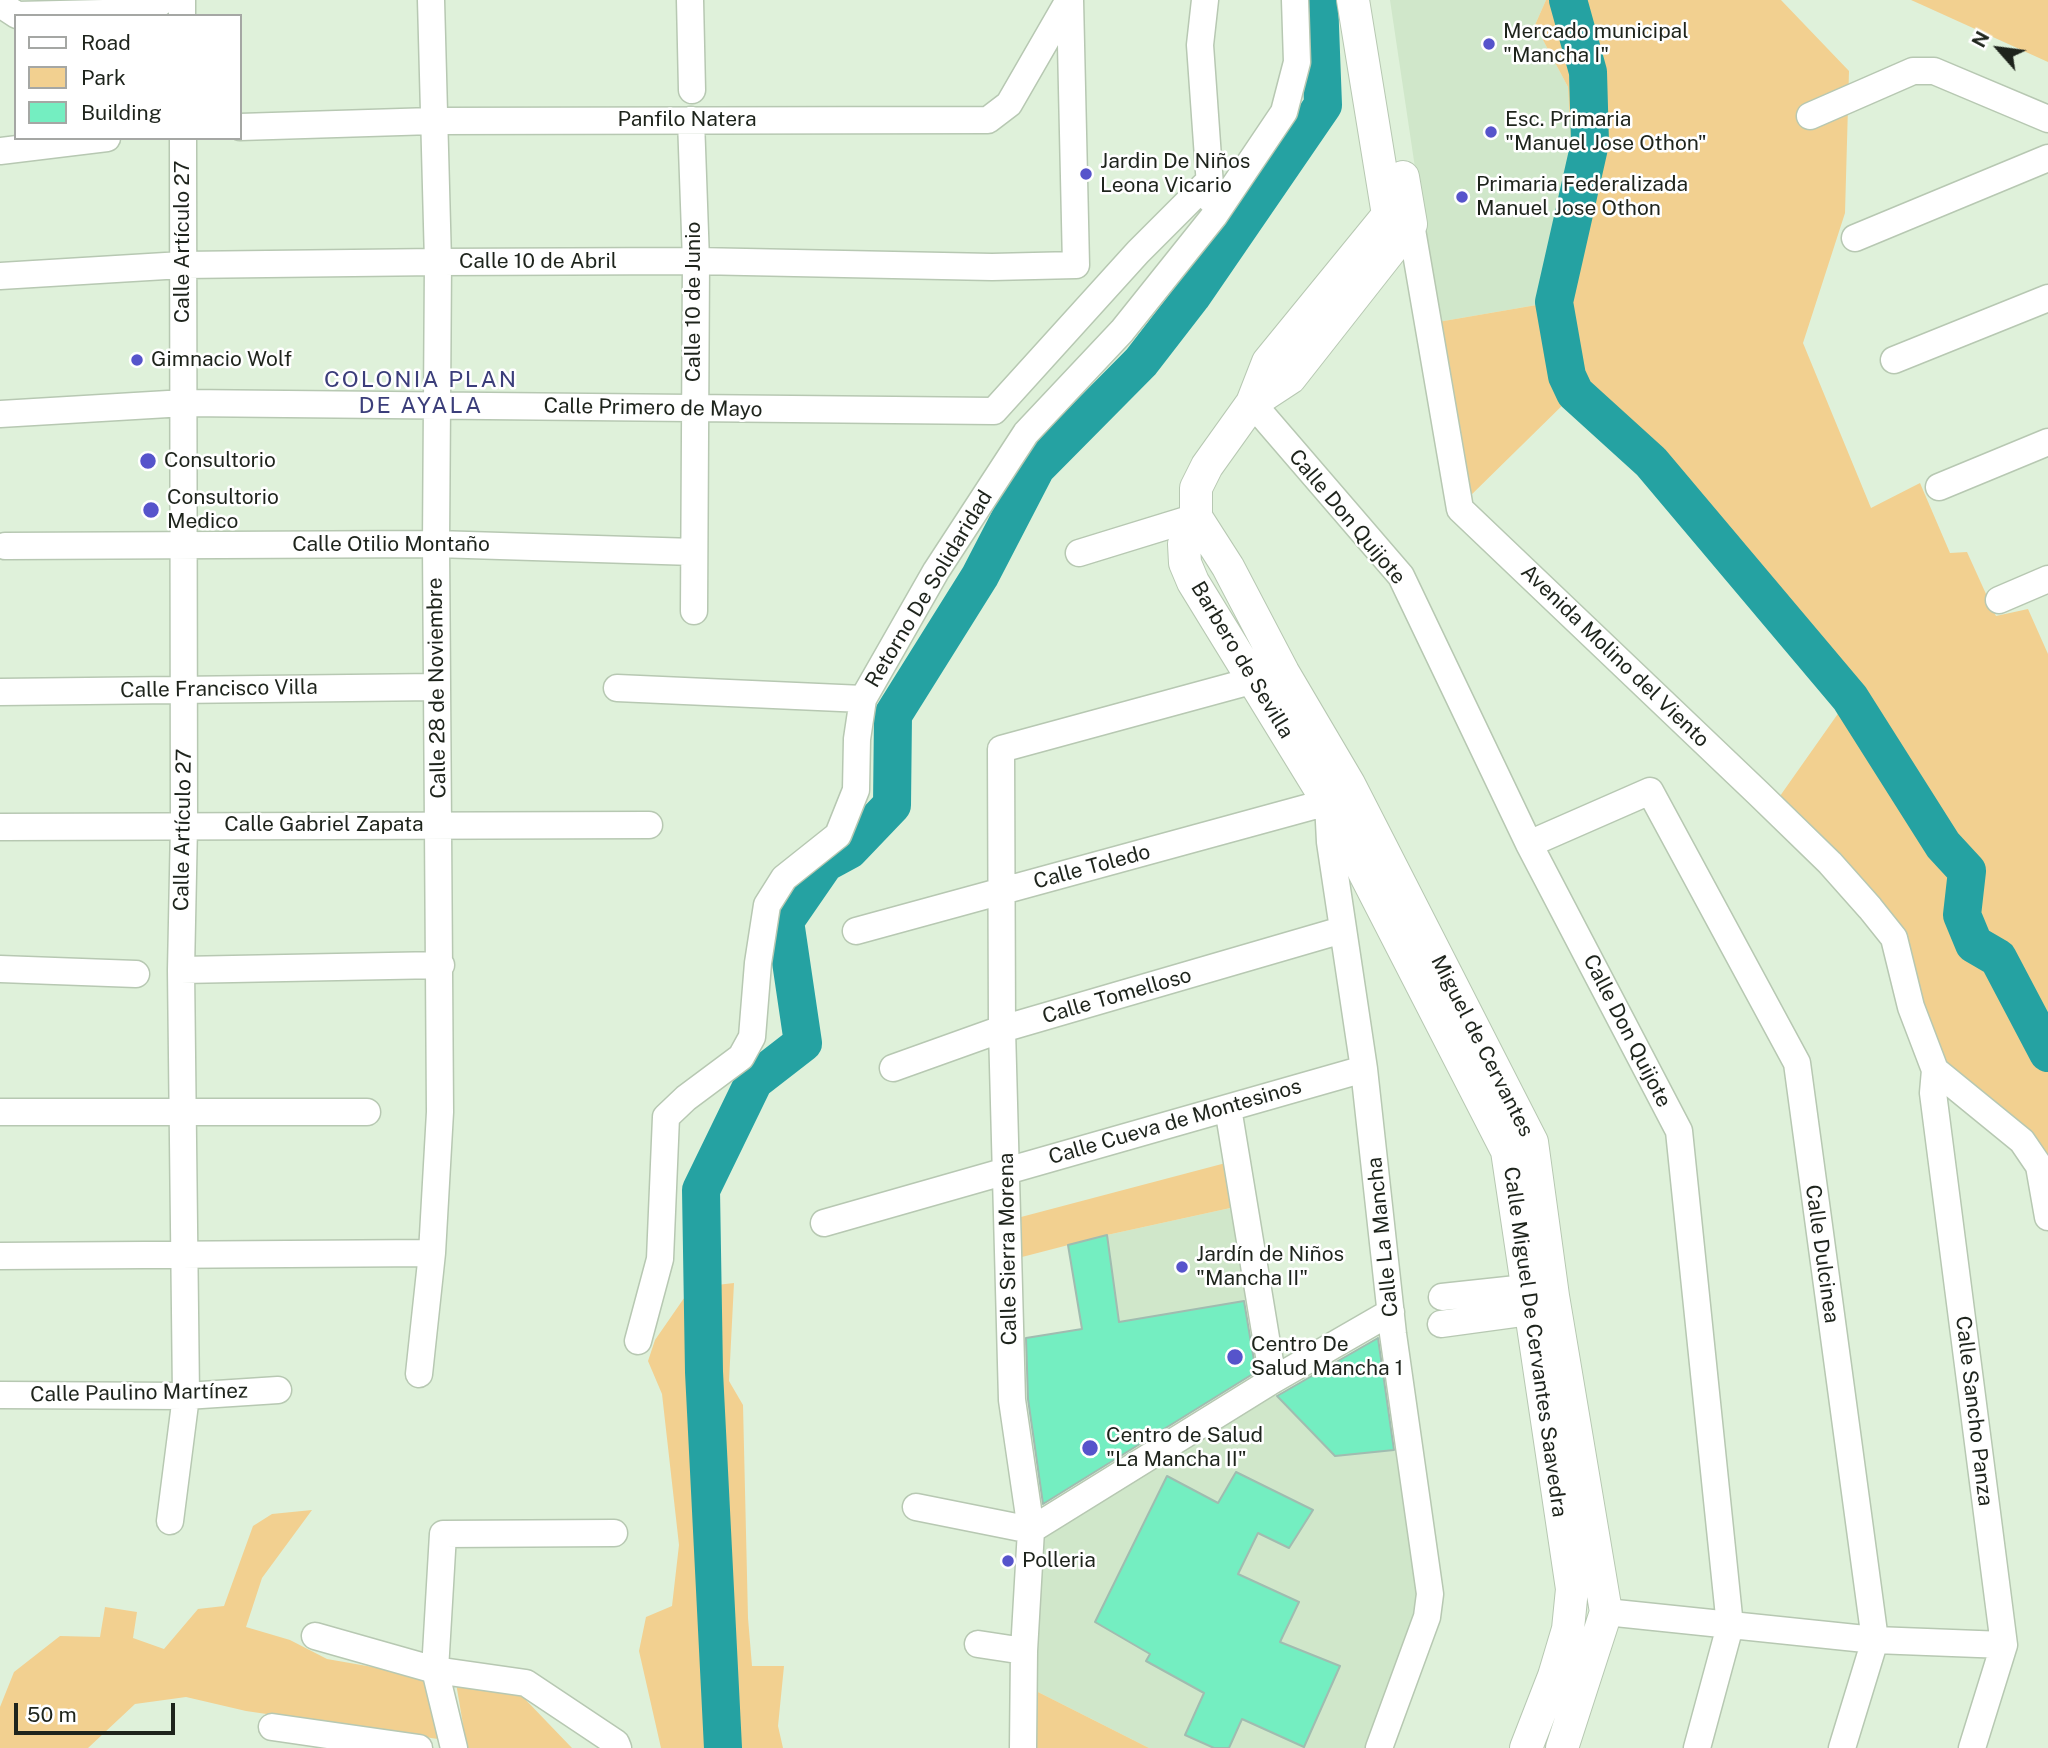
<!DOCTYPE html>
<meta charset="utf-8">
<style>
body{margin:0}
#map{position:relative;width:2048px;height:1748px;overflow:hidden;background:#dff1da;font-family:"Public Sans",sans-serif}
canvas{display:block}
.legend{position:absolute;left:14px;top:14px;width:228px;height:126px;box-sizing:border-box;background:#fff;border:2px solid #a5a7a4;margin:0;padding:9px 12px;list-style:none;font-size:21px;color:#1e241c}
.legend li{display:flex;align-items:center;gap:14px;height:35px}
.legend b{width:35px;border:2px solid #a5a7a4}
.north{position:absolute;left:1964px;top:14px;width:70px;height:70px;-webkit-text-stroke:5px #fff;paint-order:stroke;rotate:298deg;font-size:19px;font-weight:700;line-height:28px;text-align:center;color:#1e241c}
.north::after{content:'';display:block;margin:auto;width:24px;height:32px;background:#1e241c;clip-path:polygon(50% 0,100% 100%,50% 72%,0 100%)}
.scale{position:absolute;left:14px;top:1703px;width:161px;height:32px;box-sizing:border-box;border:4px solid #1e241c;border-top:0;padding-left:9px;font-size:21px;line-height:24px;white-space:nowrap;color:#1e241c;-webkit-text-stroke:5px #fff;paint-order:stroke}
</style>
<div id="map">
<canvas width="2048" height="1748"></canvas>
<ul class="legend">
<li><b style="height:9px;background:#fff"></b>Road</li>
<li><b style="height:19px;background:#f2d090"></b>Park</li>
<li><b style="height:19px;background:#74eec1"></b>Building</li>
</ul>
<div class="north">N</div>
<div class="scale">50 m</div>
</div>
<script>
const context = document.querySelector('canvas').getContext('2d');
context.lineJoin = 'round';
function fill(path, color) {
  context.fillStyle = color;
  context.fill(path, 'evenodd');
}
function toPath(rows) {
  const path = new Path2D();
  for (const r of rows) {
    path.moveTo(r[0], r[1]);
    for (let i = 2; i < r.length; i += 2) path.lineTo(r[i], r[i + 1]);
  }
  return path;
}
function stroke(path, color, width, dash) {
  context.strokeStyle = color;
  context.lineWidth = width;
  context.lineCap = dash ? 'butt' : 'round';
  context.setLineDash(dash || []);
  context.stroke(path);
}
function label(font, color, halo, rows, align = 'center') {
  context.font = font + ' "Public Sans",sans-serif';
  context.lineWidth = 5;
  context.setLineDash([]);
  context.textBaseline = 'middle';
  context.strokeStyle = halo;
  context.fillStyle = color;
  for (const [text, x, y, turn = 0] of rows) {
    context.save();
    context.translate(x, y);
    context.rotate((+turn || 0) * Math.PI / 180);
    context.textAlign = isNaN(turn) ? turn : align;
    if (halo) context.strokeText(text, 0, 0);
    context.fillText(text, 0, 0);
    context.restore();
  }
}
fill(toPath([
 [1390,0,1546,0,1535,25,1568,87,1573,178,1554,302,1438,322],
 [1244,1205,1256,1299,1119,1322,1107,1235],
 [1271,1391,1335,1456,1400,1449,1420,1608,1370,1748,1149,1748,1034,1690,1042,1535]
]), '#d0e7ca');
fill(toPath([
 [1546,0,1781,0,1849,71,1845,213,1803,343,1871,508,1920,483,1950,553,1967,552,1996,616,2028,609,2048,654,2048,1185,1941,1060,1898,925,1780,796,1849,698,1655,467,1575,393,1466,500,1438,322,1554,302,1573,178,1568,87,1535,25],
 [1911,0,2048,0,2048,62,1920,4],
 [1237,1160,1244,1205,1107,1235,1022,1257,1021,1217],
 [734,1283,729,1381,743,1405,748,1618,752,1666,784,1666,778,1726,783,1748,661,1748,639,1651,646,1617,672,1606,679,1545,662,1394,648,1361,655,1340,691,1288],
 [312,1510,262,1578,246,1627,290,1640,327,1659,430,1677,445,1740,246,1711,186,1697,135,1704,88,1748,0,1748,0,1707,14,1672,60,1636,100,1637,105,1607,137,1612,133,1638,164,1649,198,1609,224,1606,253,1526,272,1514],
 [456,1683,522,1696,572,1748,467,1748],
 [1034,1690,1149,1748,1032,1748]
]), '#f2d090');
stroke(toPath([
 [1568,0,1588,72,1590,143,1554,302,1567,376,1575,393,1651,462,1850,698,1943,845,1967,871,1962,915,1974,944,1998,958,2048,1053],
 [723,1748,704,1372,701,1190,754,1081,803,1043,785,921,825,863,849,850,892,805,893,715,980,576,1036,468,1141,362,1192,296,1323,105,1319,0]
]), '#25a2a2', 38);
const building = toPath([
 [1107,1235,1119,1322,1244,1301,1256,1372,1043,1504,1028,1399,1026,1338,1082,1329,1068,1245,1107,1235],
 [1378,1338,1394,1450,1335,1456,1277,1396,1378,1338],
 [1236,1472,1313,1510,1289,1548,1258,1533,1238,1574,1299,1602,1280,1642,1340,1666,1304,1747,1242,1719,1229,1748,1214,1748,1185,1735,1204,1693,1146,1661,1150,1654,1095,1622,1167,1476,1218,1503,1236,1472]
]);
fill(building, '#74eec1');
stroke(building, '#a0bcb0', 2);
const minor = toPath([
 [182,0,182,16],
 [690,0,692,90],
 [1205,0,1200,45,1211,200],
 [0,4,17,15,147,12,164,0],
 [1810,116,1913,71,1934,71,2048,119],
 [691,120,696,261,694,611],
 [240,127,433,121,988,120,1009,104,1069,0],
 [0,151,107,138],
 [1397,219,1411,224,1460,509,1758,793,1830,863,1870,908,1894,938,1911,1007,1935,1070,2022,1141,2039,1166,2048,1217],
 [1855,238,2048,158],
 [0,276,182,265,438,262,696,261,992,267,1076,265,1070,0],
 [1894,360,2048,298],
 [1252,403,1401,576,1529,844,1679,1131,1730,1626,1697,1748],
 [0,414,185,403,994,411,1138,252,1207,183],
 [1939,487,2048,442],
 [5,546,436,544,694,552],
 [1079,553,1196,517],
 [1999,600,2048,579],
 [617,688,863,699],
 [0,692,437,687],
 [0,827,649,825],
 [1529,844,1650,791,1797,1063,1875,1640,1842,1748],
 [856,931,1328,802,1330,842,1364,1069,1393,1334,1430,1594,1427,1617,1379,1748],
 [0,969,136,974],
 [181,970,441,965],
 [893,1068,1002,1029,1342,930],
 [1935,1070,1933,1093,2004,1645,1972,1748],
 [1228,1108,1273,1380],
 [0,1112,367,1112],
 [824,1223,1364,1069],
 [0,1256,432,1253],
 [1442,1297,1526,1288],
 [1441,1324,1529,1312],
 [638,1341,660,1259,666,1117,686,1098,741,1057,752,1037,758,963,767,905,784,878,838,835,856,790,857,739,863,699,936,571,1026,433,1122,331,1214,216,1284,112,1297,62,1295,0],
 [419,1374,432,1253,440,1112,436,544,438,262,431,0],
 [0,1395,186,1396,278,1390],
 [916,1507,1031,1530,1273,1380,1391,1312],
 [170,1521,186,1396,181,970,184,825,183,138],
 [1606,1612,1875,1640,2004,1645],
 [315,1636,435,1670,526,1683,616,1743,618,1748],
 [978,1644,1024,1651],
 [272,1727,419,1748],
 [454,1748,435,1670,443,1534,614,1533],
 [1023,1748,1024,1651,1031,1530,1012,1400,1002,1029,1001,749,1273,675]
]);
const major = toPath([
 [1353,0,1388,215,1268,362,1252,403,1207,466,1196,488,1196,517,1184,544,1185,563,1193,582,1328,802,1507,1151,1572,1589,1568,1629,1554,1676,1526,1748],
 [1252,403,1290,378,1411,224,1403,177],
 [1196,517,1228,567,1283,672,1349,784,1532,1142,1553,1296,1606,1612,1562,1748]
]);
stroke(minor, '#b7c8b2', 29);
stroke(major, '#b7c8b2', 34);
stroke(minor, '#fff', 26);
stroke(major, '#fff', 32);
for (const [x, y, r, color] of [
 [1489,44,7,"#5654cb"],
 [1491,132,7,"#5654cb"],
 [1086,174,7,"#5654cb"],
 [1462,197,7,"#5654cb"],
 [137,360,7,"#5654cb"],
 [148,461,9,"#5654cb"],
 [151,510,9,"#5654cb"],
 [1182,1267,7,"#5654cb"],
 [1235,1357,9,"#5654cb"],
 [1090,1448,9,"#5654cb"],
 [1008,1561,7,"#5654cb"]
]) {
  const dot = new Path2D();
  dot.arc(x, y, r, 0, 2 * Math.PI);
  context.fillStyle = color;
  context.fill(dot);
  stroke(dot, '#fff', 2.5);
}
label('21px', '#1e241c', '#fff', [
 ["Mercado municipal",1503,32],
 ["\"Mancha I\"",1503,56],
 ["Esc. Primaria",1505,120],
 ["\"Manuel Jose Othon\"",1505,144],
 ["Jardin De Niños",1100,162],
 ["Leona Vicario",1100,186],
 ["Primaria Federalizada",1476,185],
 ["Manuel Jose Othon",1476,209],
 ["Gimnacio Wolf",151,360],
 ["Consultorio",164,461],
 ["Consultorio",167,498],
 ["Medico",167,522],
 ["Jardín de Niños",1196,1255],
 ["\"Mancha II\"",1196,1279],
 ["Centro De",1251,1345],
 ["Salud Mancha 1",1251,1369],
 ["Centro de Salud",1106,1436],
 ["\"La Mancha II\"",1106,1460],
 ["Polleria",1022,1561]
], 'left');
label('21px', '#1e241c', '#fff', [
 ["Panfilo Natera",687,120],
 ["Calle Artículo 27",183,242,-90],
 ["Calle 10 de Abril",538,262],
 ["Calle 10 de Junio",694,302,-90],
 ["Calle Primero de Mayo",653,408,1],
 ["Calle Don Quijote",1347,517,50],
 ["Calle Otilio Montaño",391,545],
 ["Retorno De Solidaridad",929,589,-59],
 ["Avenida Molino del Viento",1615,656,44],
 ["Barbero de Sevilla",1242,660,59],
 ["Calle 28 de Noviembre",437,688,-91],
 ["Calle Francisco Villa",219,689,-1],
 ["Calle Gabriel Zapata",324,825],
 ["Calle Artículo 27",183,830,-89],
 ["Calle Toledo",1092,867,-15],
 ["Calle Tomelloso",1117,996,-16],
 ["Calle Don Quijote",1627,1031,63],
 ["Miguel de Cervantes",1482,1046,63],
 ["Calle Cueva de Montesinos",1175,1122,-16],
 ["Calle La Mancha",1383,1237,-96],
 ["Calle Sierra Morena",1008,1249,-91],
 ["Calle Dulcinea",1822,1254,82],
 ["Calle Miguel De Cervantes Saavedra",1535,1342,82],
 ["Calle Paulino Martínez",139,1393,-1],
 ["Calle Sancho Panza",1974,1411,83]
]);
context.letterSpacing = '2px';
label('23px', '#3b3e7a', '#fff', [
 ["COLONIA PLAN",421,380],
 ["DE AYALA",421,406]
]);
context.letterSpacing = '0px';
</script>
